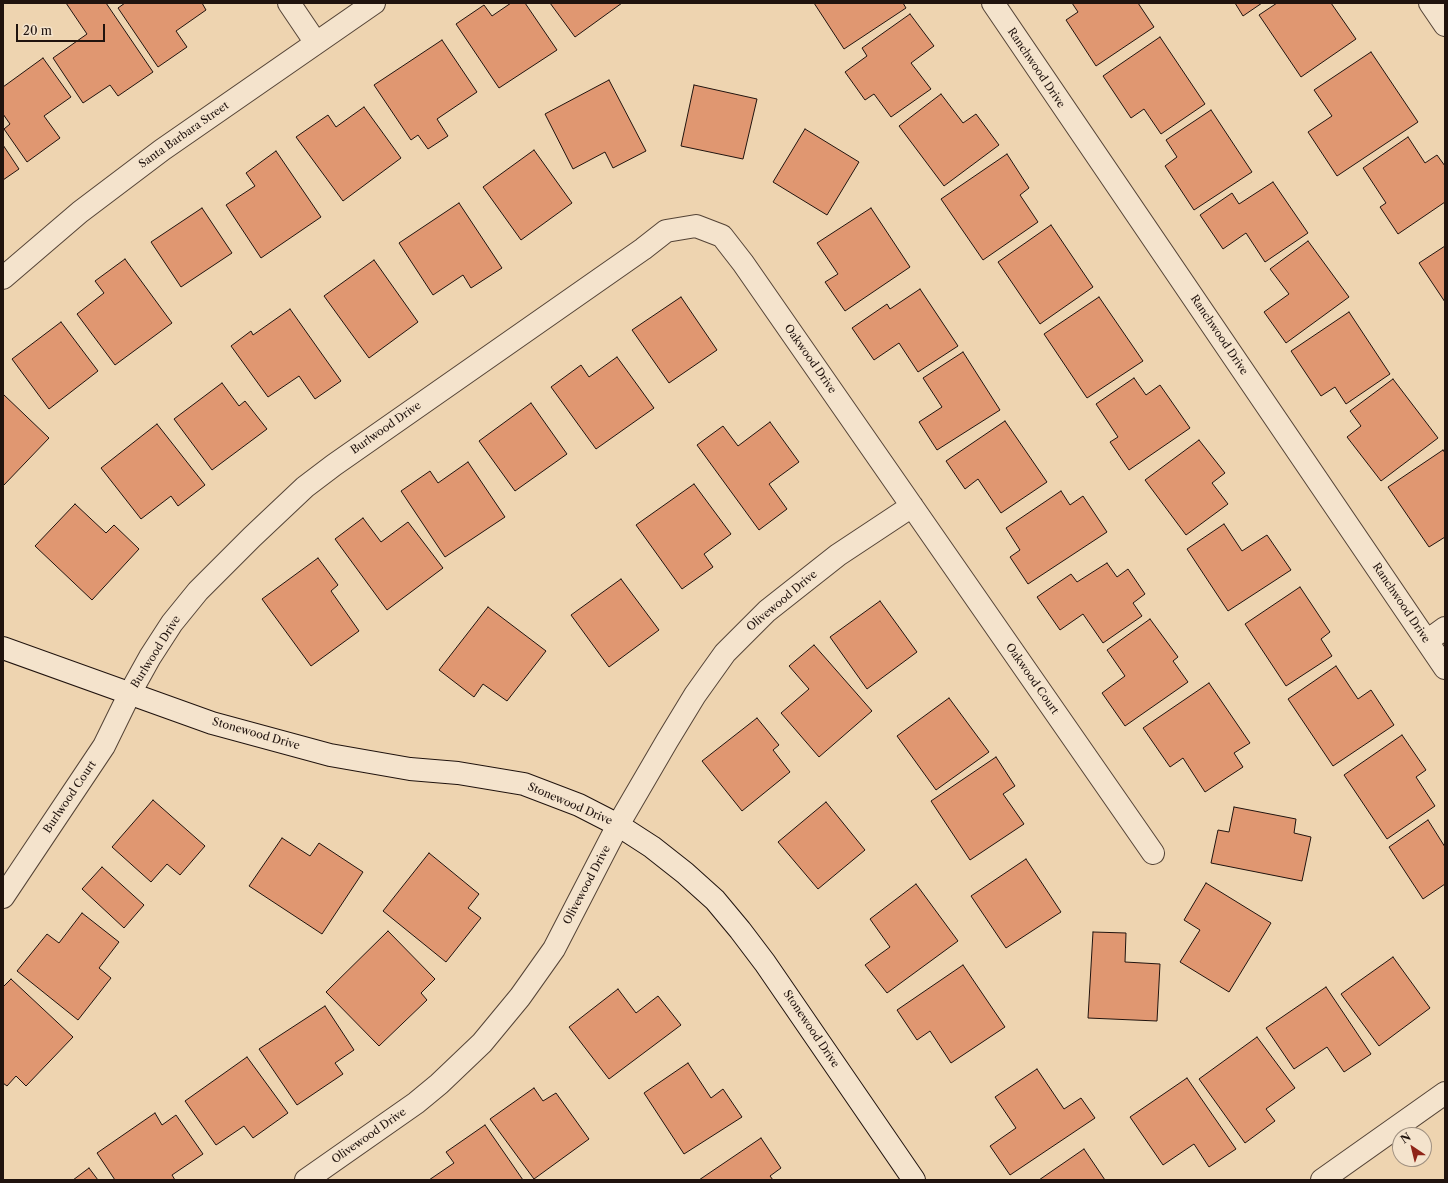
<!DOCTYPE html>
<style>
body{margin:0}
#map{position:relative;width:1448px;height:1183px;overflow:hidden;background:#eed4b0;font-family:"Libre Caslon Text",serif}
canvas{display:block}
.frame{position:absolute;inset:0;border:4px solid #20130e;pointer-events:none}
.north{position:absolute;left:1392px;top:1127px;width:40px;height:40px;box-sizing:border-box;background:#f4e3cc;border:1px solid #9f9080;border-radius:50%;rotate:325deg;font-size:11px;font-weight:700;line-height:16px;text-align:center;color:#20130e}
.north::after{content:'';display:block;margin:auto;width:14px;height:18px;background:#8f2418;clip-path:polygon(50% 0,100% 100%,50% 72%,0 100%)}
.scale{position:absolute;left:16px;top:24px;width:89px;height:18px;box-sizing:border-box;border:2px solid #20130e;border-top:0;padding-left:5px;font-size:12px;line-height:14px;white-space:nowrap;color:#20130e;-webkit-text-stroke:3px #f4e3cc;paint-order:stroke}
</style>
<div id="map">
<canvas width="1448" height="1183"></canvas>
<div class="frame"></div>
<div class="north">N</div>
<div class="scale">20 m</div>
</div>
<script>
const context = document.querySelector('canvas').getContext('2d');
context.lineJoin = 'round';
function fill(path, color) {
  context.fillStyle = color;
  context.fill(path, 'evenodd');
}
function toPath(rows) {
  const path = new Path2D();
  for (const r of rows) {
    path.moveTo(r[0], r[1]);
    for (let i = 2; i < r.length; i += 2) path.lineTo(r[i], r[i + 1]);
  }
  return path;
}
function stroke(path, color, width, dash) {
  context.strokeStyle = color;
  context.lineWidth = width;
  context.lineCap = dash ? 'butt' : 'round';
  context.setLineDash(dash || []);
  context.stroke(path);
}
function label(font, color, halo, rows, align = 'center') {
  context.font = font + ' "Libre Caslon Text",serif';
  context.lineWidth = 3;
  context.setLineDash([]);
  context.textBaseline = 'middle';
  context.strokeStyle = halo;
  context.fillStyle = color;
  for (const [text, x, y, turn = 0] of rows) {
    context.save();
    context.translate(x, y);
    context.rotate((+turn || 0) * Math.PI / 180);
    context.textAlign = isNaN(turn) ? turn : align;
    if (halo) context.strokeText(text, 0, 0);
    context.fillText(text, 0, 0);
    context.restore();
  }
}
const building = toPath([
 [66,3,106,3,153,72,118,96,110,85,83,103,53,58,87,34,66,3],
 [125,3,202,3,206,10,176,31,187,47,158,67,118,8,125,3],
 [511,3,525,3,557,50,499,88,456,24,484,5,492,16,511,3],
 [550,3,622,3,575,37,550,3],
 [814,3,903,3,906,8,844,49,814,3],
 [1072,3,1138,3,1154,27,1096,66,1066,20,1078,12,1072,3],
 [1235,3,1262,3,1243,16,1235,3],
 [1277,3,1331,3,1356,39,1301,77,1259,15,1277,3],
 [910,14,934,46,911,63,931,89,891,117,874,94,865,100,845,72,867,56,862,48,910,14],
 [1160,37,1205,104,1161,134,1144,109,1131,118,1103,76,1160,37],
 [442,40,477,92,437,119,448,136,428,149,418,135,411,140,374,85,442,40],
 [1371,52,1418,122,1337,176,1308,132,1332,116,1314,90,1371,52],
 [43,58,71,97,44,116,60,138,27,162,4,129,10,124,3,114,3,87,43,58],
 [609,80,646,151,613,168,605,152,573,169,545,114,609,80],
 [694,85,757,99,743,159,681,146,694,85],
 [941,94,963,123,976,114,999,145,944,186,899,126,941,94],
 [364,107,401,158,343,201,296,137,328,115,336,127,364,107],
 [1211,110,1252,172,1194,210,1165,166,1177,157,1166,140,1211,110],
 [805,129,859,162,827,215,773,182,805,129],
 [1408,137,1425,163,1437,155,1445,166,1445,202,1398,234,1380,207,1386,203,1363,168,1408,137],
 [3,145,19,169,3,180,3,145],
 [534,150,572,203,521,240,483,187,534,150],
 [276,151,321,217,261,258,226,205,255,186,246,173,276,151],
 [1007,154,1029,188,1020,195,1038,222,983,260,941,199,1007,154],
 [1273,182,1308,233,1265,262,1246,233,1223,249,1200,215,1232,193,1239,204,1273,182],
 [459,203,502,268,471,288,463,275,433,295,399,243,459,203],
 [202,208,232,253,181,287,151,242,202,208],
 [871,208,910,267,845,311,825,282,838,274,817,243,871,208],
 [1051,225,1093,287,1040,324,998,262,1051,225],
 [1308,241,1349,297,1286,343,1264,312,1289,294,1270,269,1308,241],
 [1445,246,1445,302,1419,263,1445,246],
 [125,259,172,323,115,365,77,314,104,293,95,281,125,259],
 [374,260,418,322,369,358,324,296,374,260],
 [920,289,958,346,918,372,899,343,874,360,852,328,887,304,890,309,920,289],
 [681,297,717,350,669,383,632,330,681,297],
 [1099,297,1143,361,1087,398,1044,334,1099,297],
 [290,309,341,381,315,399,299,376,268,397,231,346,251,331,253,335,290,309],
 [1349,312,1390,374,1346,404,1335,387,1321,396,1291,351,1349,312],
 [61,322,98,371,49,409,12,359,61,322],
 [963,352,1000,410,937,450,919,422,942,407,923,378,963,352],
 [617,357,654,408,596,449,551,387,581,365,589,377,617,357],
 [1134,378,1146,395,1160,385,1190,428,1129,470,1110,442,1118,437,1096,404,1134,378],
 [1393,379,1438,438,1381,481,1347,437,1361,426,1350,411,1393,379],
 [222,383,239,406,245,401,267,429,212,470,174,419,222,383],
 [3,394,49,438,3,486,3,394],
 [531,403,567,454,515,491,479,441,531,403],
 [1005,421,1047,482,1001,513,978,479,965,489,946,461,1005,421],
 [770,422,799,462,769,484,787,509,759,530,697,445,723,426,738,446,770,422],
 [157,424,205,485,178,506,171,496,141,519,101,468,157,424],
 [1199,440,1225,473,1212,483,1228,504,1186,535,1145,480,1199,440],
 [1443,450,1445,453,1445,537,1429,547,1388,487,1443,450],
 [468,462,505,517,445,557,401,491,430,471,438,483,468,462],
 [694,484,731,534,704,554,713,567,682,589,636,525,694,484],
 [1061,491,1070,505,1083,496,1107,532,1028,584,1010,557,1020,550,1006,528,1061,491],
 [75,504,106,533,114,525,139,549,92,600,35,546,75,504],
 [363,518,381,542,408,522,443,568,387,610,335,539,363,518],
 [1224,524,1242,551,1267,535,1291,570,1228,611,1187,549,1224,524],
 [318,558,338,585,331,591,359,631,311,666,262,599,318,558],
 [1107,563,1117,577,1128,569,1145,594,1133,603,1142,616,1103,643,1083,614,1060,630,1037,597,1071,574,1077,582,1107,563],
 [621,579,659,630,609,667,571,615,621,579],
 [1300,587,1330,632,1321,639,1332,656,1286,686,1245,624,1300,587],
 [880,601,917,652,867,689,830,637,880,601],
 [488,607,546,651,507,701,483,684,474,697,439,670,488,607],
 [1150,619,1178,657,1173,661,1188,682,1125,726,1102,693,1125,676,1107,650,1150,619],
 [814,645,872,711,819,757,781,713,809,689,789,666,814,645],
 [1336,666,1358,699,1371,690,1394,725,1333,766,1288,699,1336,666],
 [1209,683,1250,743,1234,753,1243,767,1205,792,1183,758,1170,767,1143,728,1209,683],
 [949,698,989,752,936,790,897,736,949,698],
 [757,718,779,745,773,750,790,772,742,811,702,761,757,718],
 [1402,735,1426,770,1416,777,1435,806,1387,839,1344,775,1402,735],
 [996,757,1015,786,1003,794,1024,824,970,860,931,801,996,757],
 [153,800,205,846,180,875,167,864,151,882,112,847,153,800],
 [826,802,865,850,818,889,778,842,826,802],
 [1234,807,1296,819,1294,833,1311,837,1302,881,1211,863,1218,830,1229,832,1234,807],
 [1428,820,1445,847,1445,884,1423,899,1389,847,1428,820],
 [282,838,310,856,319,843,363,872,322,934,249,886,282,838],
 [429,853,479,894,468,908,481,918,446,962,383,911,429,853],
 [1026,859,1061,912,1006,948,971,896,1026,859],
 [102,867,144,905,124,928,82,889,102,867],
 [1206,883,1271,923,1229,992,1180,962,1200,930,1184,920,1206,883],
 [916,884,958,941,887,993,865,965,890,947,870,919,916,884],
 [82,913,119,942,99,968,111,978,78,1020,17,971,47,934,59,943,82,913],
 [388,931,435,979,421,993,427,1000,379,1046,326,992,388,931],
 [1093,932,1126,933,1125,962,1160,964,1157,1021,1088,1018,1093,932],
 [1393,957,1430,1008,1379,1046,1341,994,1393,957],
 [963,965,1005,1027,951,1063,930,1031,917,1040,897,1010,963,965],
 [11,979,73,1037,26,1086,16,1076,7,1086,3,1083,3,987,11,979],
 [1326,987,1371,1054,1344,1072,1327,1047,1294,1069,1266,1028,1326,987],
 [618,989,636,1013,658,996,681,1025,609,1079,569,1027,618,989],
 [325,1006,354,1050,335,1063,343,1074,297,1105,259,1049,325,1006],
 [1257,1037,1295,1088,1266,1109,1275,1121,1245,1143,1199,1079,1257,1037],
 [247,1057,288,1113,253,1138,244,1126,216,1145,185,1101,247,1057],
 [688,1063,711,1098,723,1089,742,1117,684,1154,644,1093,688,1063],
 [1037,1069,1064,1109,1081,1098,1095,1118,1010,1175,990,1146,1016,1128,995,1097,1037,1069],
 [1187,1078,1236,1149,1209,1167,1194,1144,1163,1165,1130,1117,1187,1078],
 [534,1088,543,1101,556,1093,589,1139,534,1179,490,1119,534,1088],
 [155,1113,162,1125,176,1115,203,1154,172,1175,175,1180,115,1180,97,1153,155,1113],
 [485,1125,523,1180,429,1180,454,1163,446,1152,485,1125],
 [761,1138,781,1168,770,1176,773,1180,699,1180,761,1138],
 [1084,1149,1105,1180,1039,1180,1084,1149],
 [89,1168,98,1180,73,1180,89,1168]
]);
fill(building, '#e09771');
stroke(building, '#20130e', 1);
const street = toPath([
 [289,3,316,43],
 [993,3,1445,668],
 [1430,3,1445,25],
 [3,278,80,212,162,150,374,3],
 [1427,641,1445,628],
 [3,897,104,746,130,693,150,657,172,623,198,591,252,537,305,487,334,465,643,249,666,231,696,226,722,236,743,263,1153,853],
 [306,1180,416,1103,439,1084,482,1043,520,997,554,949,618,825,667,741,695,695,725,653,767,611,838,555,912,506],
 [1322,1180,1445,1093]
]);
const secondary = toPath([
 [3,648,212,723,330,755,410,769,458,773,524,784,579,805,618,825,652,847,685,873,715,900,740,930,765,963,914,1180]
]);
stroke(street, '#544336', 24);
stroke(secondary, '#20130e', 24);
stroke(street, '#f4e3cc', 22);
stroke(secondary, '#f4e3cc', 22);
label('11px', '#20130e', '#f4e3cc', [
 ["Ranchwood Drive",1036,68,56],
 ["Santa Barbara Street",184,135,-35],
 ["Ranchwood Drive",1219,335,56],
 ["Oakwood Drive",810,359,55],
 ["Burlwood Drive",386,428,-35],
 ["Olivewood Drive",782,601,-40],
 ["Ranchwood Drive",1401,603,56],
 ["Burlwood Drive",156,652,-58],
 ["Oakwood Court",1032,679,55],
 ["Stonewood Drive",256,734,16],
 ["Burlwood Court",70,797,-56],
 ["Stonewood Drive",570,804,23],
 ["Olivewood Drive",587,885,-62],
 ["Stonewood Drive",811,1029,56],
 ["Olivewood Drive",369,1136,-35]
]);
</script>
